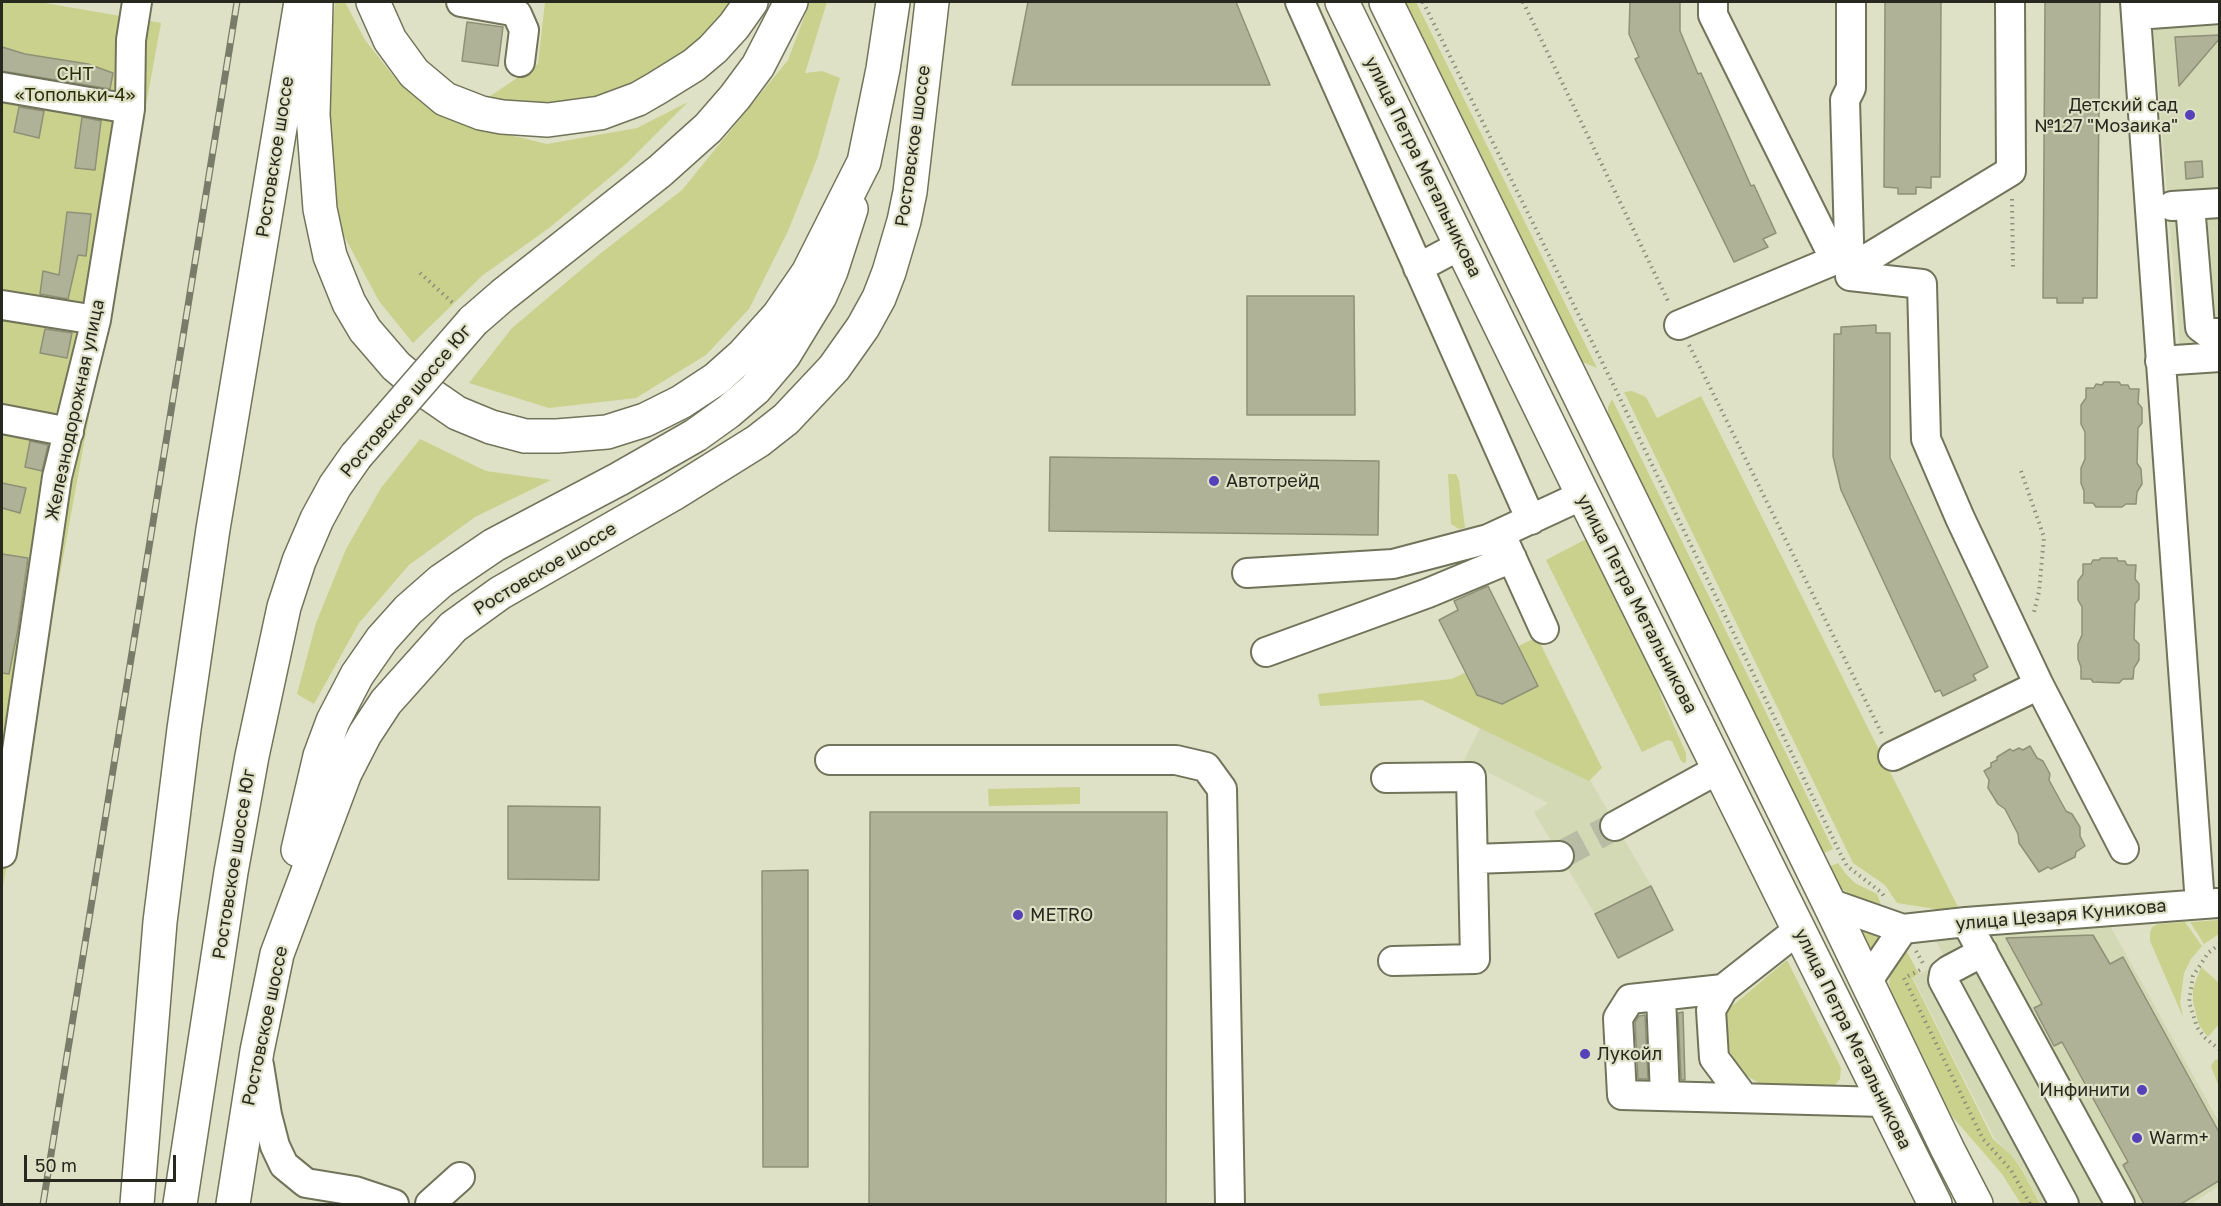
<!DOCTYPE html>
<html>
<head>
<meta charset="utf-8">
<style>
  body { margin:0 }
  #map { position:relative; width:2221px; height:1206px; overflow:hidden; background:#dee1c5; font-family:"Golos Text",sans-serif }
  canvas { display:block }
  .frame { position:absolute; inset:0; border:3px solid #27281e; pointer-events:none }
  .scale { position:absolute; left:24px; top:1155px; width:152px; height:27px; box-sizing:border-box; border:3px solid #27281e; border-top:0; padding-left:8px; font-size:18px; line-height:21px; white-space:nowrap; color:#27281e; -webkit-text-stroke:4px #dee1c5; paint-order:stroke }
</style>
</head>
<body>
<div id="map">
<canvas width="2221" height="1206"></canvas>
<div class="frame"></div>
<div class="scale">50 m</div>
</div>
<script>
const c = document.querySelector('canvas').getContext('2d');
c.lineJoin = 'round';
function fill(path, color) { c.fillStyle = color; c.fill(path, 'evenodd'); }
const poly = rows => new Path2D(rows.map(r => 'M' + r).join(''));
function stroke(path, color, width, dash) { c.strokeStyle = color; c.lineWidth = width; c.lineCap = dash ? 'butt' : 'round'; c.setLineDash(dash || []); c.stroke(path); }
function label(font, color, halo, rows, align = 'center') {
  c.font = font + ' "Golos Text",sans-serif'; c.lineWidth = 4.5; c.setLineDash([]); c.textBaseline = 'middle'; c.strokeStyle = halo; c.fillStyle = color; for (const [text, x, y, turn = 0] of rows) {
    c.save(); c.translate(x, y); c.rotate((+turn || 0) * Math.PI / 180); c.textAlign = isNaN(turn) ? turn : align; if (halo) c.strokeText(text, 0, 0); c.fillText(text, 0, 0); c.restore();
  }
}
fill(poly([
  [2219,17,2219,347,2180,349,2153,23],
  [1481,726,1590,780,1651,886,1595,914,1534,812,1548,803,1464,760],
  [2108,922,2219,1122,2219,1186,2191,1204,2040,1204,2023,1170,1994,1137,1913,978,1946,960,1936,941,2031,928]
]), '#d3d8b5');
fill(poly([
  [2,2,39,2,161,23,2,891],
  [335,2,345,2,365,40,399,83,455,122,547,144,637,128,688,102,626,164,549,228,483,275,413,343,379,301,336,221,322,147],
  [545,2,746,2,632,95,520,106,489,97,538,64],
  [810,2,827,2,805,73,822,71,840,78,817,159,788,231,749,309,706,355,636,398,549,408,469,383,512,328,601,253,682,190,788,60],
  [1404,2,1416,2,1597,368,1582,362],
  [1632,391,1646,397,1657,418,1701,396,1961,913,1897,903,1885,885,1853,863,1624,392],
  [1612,399,1833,849,1822,854,1608,415,1608,407],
  [420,439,486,471,551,480,475,517,409,565,359,623,314,704,297,694,316,623,346,549,381,488],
  [1448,474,1456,474,1459,481,1465,528,1459,529,1451,524],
  [1592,536,1646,647,1662,699,1686,753,1686,762,1683,763,1680,759,1672,741,1667,740,1642,752,1546,560],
  [1537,637,1602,768,1589,781,1422,700,1320,706,1318,694,1452,679],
  [1080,787,1080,804,989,806,988,789],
  [1838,863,1846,874,1855,883,1877,894,1883,910,1839,888,1829,867],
  [2219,920,2219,934,2204,944,2190,922],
  [2185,922,2202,946,2191,959,2184,973,2180,1002,2183,1017,2150,941,2150,933,2152,927,2158,924],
  [1857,923,1884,930,1880,945,1870,950],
  [1907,952,1919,974,1912,978,1993,1139,2010,1154,2022,1170,2040,1204,2021,1204,2002,1174,1951,1115,1892,994,1889,984,1890,975,1895,962],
  [1787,960,1841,1068,1840,1079,1835,1085,1762,1085,1741,1072,1727,1046,1725,1012],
  [2201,967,2219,983,2219,1024,2208,1037,2199,1025,2193,1002,2193,989],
  [2219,1059,2220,1059,2219,1087,2211,1066,2215,1060]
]), '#cad18c');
const building = poly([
  [1028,2,1236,2,1270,85,1012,85,1028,2],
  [1630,2,1680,2,1680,31,1698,74,1701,73,1751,186,1754,185,1776,233,1763,239,1768,247,1734,262,1635,59,1639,57,1629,34,1630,2],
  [1885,2,1941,2,1940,177,1931,177,1931,188,1916,187,1916,194,1898,194,1898,188,1884,187,1885,2],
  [2045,2,2100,2,2097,298,2083,298,2083,303,2057,303,2057,298,2043,298,2045,2],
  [467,22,503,27,498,66,462,61,467,22],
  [2220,35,2220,38,2179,86,2175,37,2220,35],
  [2,47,25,54,88,64,113,73,110,89,2,71,2,47],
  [19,107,44,111,39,138,14,132,19,107],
  [82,117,101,121,95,170,75,168,82,117],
  [2202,161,2203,177,2186,179,2185,162,2202,161],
  [67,212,91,214,86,256,78,255,68,299,40,294,43,271,59,275,67,212],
  [1247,296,1354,296,1355,415,1247,415,1247,296],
  [1876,325,1876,333,1890,333,1890,458,1988,667,1973,675,1976,680,1943,696,1940,690,1935,692,1841,490,1833,456,1834,334,1841,334,1841,327,1876,325],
  [45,329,72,333,67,358,40,353,45,329],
  [2104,382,2119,382,2121,385,2128,385,2130,389,2139,389,2138,403,2142,408,2142,423,2138,428,2137,463,2141,469,2142,484,2137,492,2136,504,2126,504,2122,507,2096,507,2093,503,2084,503,2084,491,2081,483,2081,468,2085,459,2085,432,2081,424,2081,405,2086,398,2086,388,2094,388,2096,384,2102,385,2104,382],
  [30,441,48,445,42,471,25,467,30,441],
  [1050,457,1379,461,1378,535,1049,531,1050,457],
  [2,483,26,488,20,513,2,508,2,483],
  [2,554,28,558,18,629,9,674,2,673,2,554],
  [2101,558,2117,558,2118,561,2125,561,2127,565,2136,565,2135,579,2139,584,2139,599,2135,604,2134,639,2139,644,2139,660,2134,668,2133,679,2123,679,2119,683,2093,682,2091,679,2081,679,2081,667,2078,659,2078,644,2082,635,2082,607,2078,600,2078,581,2083,574,2083,564,2091,564,2093,560,2099,560,2101,558],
  [1488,586,1538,686,1502,704,1477,695,1439,620,1458,610,1454,601,1488,586],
  [2030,746,2037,758,2043,761,2050,774,2049,780,2066,811,2072,814,2080,827,2080,836,2085,846,2076,852,2075,857,2051,869,2048,867,2039,872,2019,843,2018,834,2005,809,1998,804,1988,788,1989,780,1984,771,1991,767,1991,763,1997,760,1997,757,2010,749,2013,751,2019,748,2023,750,2030,746],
  [508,806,600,807,599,880,508,879,508,806],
  [870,812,1167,812,1166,1204,869,1204,870,812],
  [808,870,808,1167,763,1167,762,871,808,870],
  [1651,886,1673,930,1618,958,1595,914,1651,886],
  [2093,935,2110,964,2123,957,2220,1134,2220,1180,2181,1204,2144,1204,2123,1165,2128,1162,2062,1042,2054,1046,2034,1008,2042,1004,2006,938,2093,935],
  [1683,1012,1685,1080,1681,1080,1678,1013,1683,1012],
  [1645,1015,1648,1079,1638,1079,1635,1022,1639,1016,1645,1015]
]);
fill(building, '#afb297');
stroke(building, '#8e9177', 1.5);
stroke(poly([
  [1559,856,1615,826]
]), '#b9bca4', 28, [28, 14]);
const minor = poly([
  [461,2,512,11,517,14,524,30,520,62],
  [1300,2,1531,520],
  [1713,2,1713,15,1835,260],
  [1851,2,1851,88,1845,100,1850,276,1922,284,1926,439,1960,518,2039,685,2124,849],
  [2135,2,2200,904],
  [2136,15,2220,9],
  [2,87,130,109],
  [2190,205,2200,327,2208,333,2220,333],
  [2172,206,2220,203],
  [1418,268,1461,245],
  [2,305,96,320],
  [1679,325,1835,260,1868,258,2011,171,2010,2],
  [2160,361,2220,357],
  [2,419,69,432],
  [1504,541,1544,629],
  [1247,573,1393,564,1488,539,1583,495],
  [1266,652,1428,593,1512,558],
  [1893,756,2039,685],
  [830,760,1176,760,1206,767,1222,789,1230,1204],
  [1386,778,1471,777,1475,959,1393,961],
  [1615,826,1719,769],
  [2,853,57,477,96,320,130,109,131,40,137,2],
  [1473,859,1559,856],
  [1829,903,1903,929,1966,922,2217,903],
  [1966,922,2120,1204],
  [1983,952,1949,970,1944,974,1943,980,2064,1204],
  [1867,982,1903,929],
  [1723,989,1630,999,1618,1018,1622,1095,1884,1102],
  [1661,996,1665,1096],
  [259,1065,267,1115,275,1146,284,1165,306,1183,355,1191,394,1204],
  [1744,1098,1714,1058,1711,1010,1723,989,1798,930],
  [430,1204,460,1177]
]);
const major = poly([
  [1342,2,1583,495,1935,1204],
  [1386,2,1829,903,1948,1150,1976,1204],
  [473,321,503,295,660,171,708,128,735,97,758,66,791,2],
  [298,850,320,756,333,721,357,675,382,639,408,610,441,581,494,545,619,479,696,435,728,412,755,389,784,355,820,296,831,271,851,209],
  [137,1204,160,922,184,729,213,529,301,2],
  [180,1204,231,872,252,756,284,607,299,561,317,519,335,486,356,456],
  [233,1204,257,1051,277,954,345,773,365,734,386,702,453,627,500,593,673,494,758,441,786,419,834,368,863,327,879,298,889,272,904,221,910,192,932,2]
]);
const highway = poly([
  [316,2,313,115,320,209,330,256,349,303,365,330,396,366,428,393,457,413,491,427,525,436,557,436,607,432,645,420,681,402,716,379,743,355,779,315,808,273,864,162,883,69,893,2],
  [373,2,390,40,414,73,445,99,481,113,502,117,548,120,600,113,638,99,657,88,694,65,713,49,734,26,751,2]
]);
stroke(minor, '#71745a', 32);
stroke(major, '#71745a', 36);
stroke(highway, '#71745a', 36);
stroke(poly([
  [1423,2,1611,380,1841,855,1847,866,1882,893,1885,898],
  [1523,2,1669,303],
  [2012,199,2013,268],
  [420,273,455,305],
  [1689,345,1883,736],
  [2021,471,2044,537,2039,592,2033,616],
  [2220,944,2208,953,2193,976,2189,1002,2197,1027,2204,1037,2220,1050],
  [1916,951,1924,965],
  [1920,970,1904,978,1983,1139,2011,1170,2030,1204]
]), '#8d8f7b', 4, [1.5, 4.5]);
stroke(minor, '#fff', 28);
stroke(major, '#fff', 33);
stroke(highway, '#fff', 33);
const rail = poly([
  [43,1204,237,2]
]);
stroke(rail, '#7a7c6a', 7);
stroke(rail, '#dee1c5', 4.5, [14]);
const majorBridge = poly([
  [356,456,473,321]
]);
stroke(majorBridge, '#71745a', 36, []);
stroke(majorBridge, '#fff', 33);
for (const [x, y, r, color] of [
  [2190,115,6,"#5641b9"],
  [1214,481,6,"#5641b9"],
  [1018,915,6,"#5641b9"],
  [1585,1054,6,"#5641b9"],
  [2142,1090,6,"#5641b9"],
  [2137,1138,6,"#5641b9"]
]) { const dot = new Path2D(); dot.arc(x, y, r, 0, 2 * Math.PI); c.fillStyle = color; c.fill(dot); stroke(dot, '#dee1c5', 2); }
label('18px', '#2b2d06', '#dee1c5', [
  ["СНТ",75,74],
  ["«Топольки-4»",75,95]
]);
label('18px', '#27281e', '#dee1c5', [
  ["Детский сад",2178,105,"right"],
  ["№127 \"Мозаика\"",2178,126,"right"],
  ["Автотрейд",1226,481],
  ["METRO",1030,915],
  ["Лукойл",1597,1054],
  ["Инфинити",2130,1090,"right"],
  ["Warm+",2149,1138]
], 'left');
label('18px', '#27281e', '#dee1c5', [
  ["Ростовское шоссе",913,146,-82],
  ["Ростовское шоссе",275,157,-81],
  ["улица Петра Метальникова",1423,167,64],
  ["Ростовское шоссе Юг",406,401,-50],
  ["Железнодорожная улица",75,410,-78],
  ["Ростовское шоссе",545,569,-31],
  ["улица Петра Метальникова",1637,604,63],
  ["Ростовское шоссе Юг",234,864,-81],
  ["улица Цезаря Куникова",2061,915,-5],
  ["Ростовское шоссе",265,1026,-78],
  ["улица Петра Метальникова",1853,1039,64]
]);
</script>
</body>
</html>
